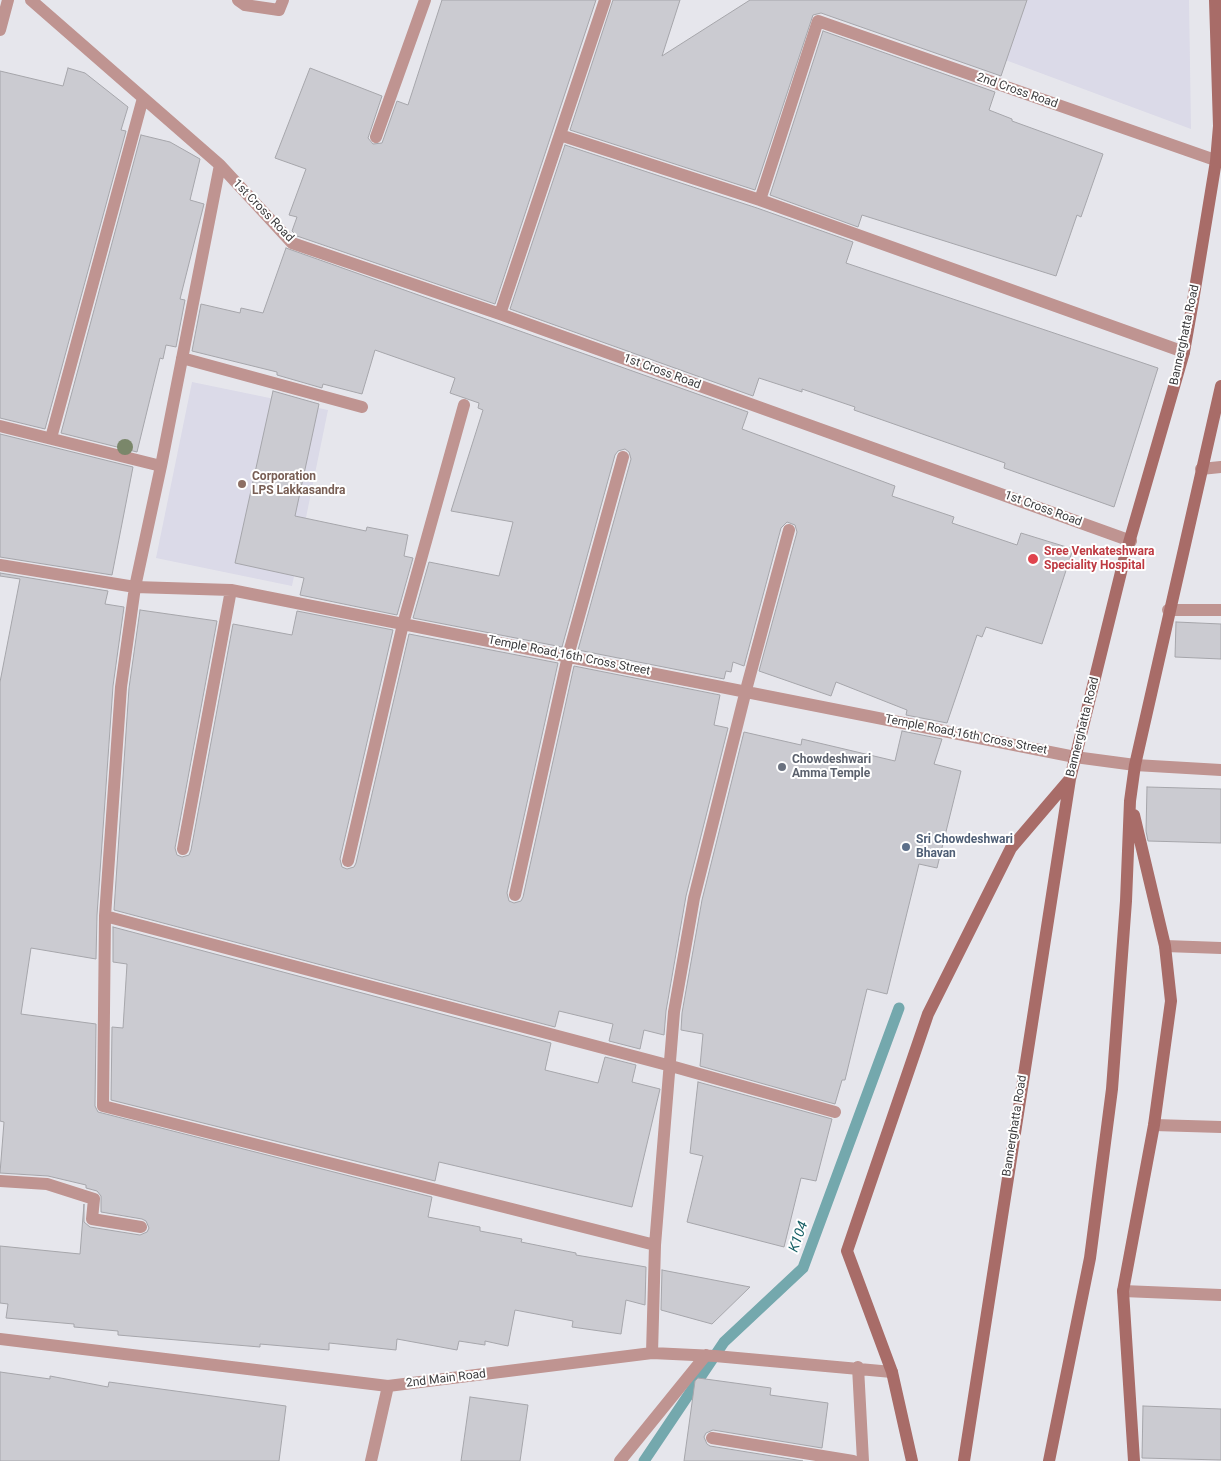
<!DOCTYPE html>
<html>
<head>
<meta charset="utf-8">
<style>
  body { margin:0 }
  canvas { display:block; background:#e6e6ec }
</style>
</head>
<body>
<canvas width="1221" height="1461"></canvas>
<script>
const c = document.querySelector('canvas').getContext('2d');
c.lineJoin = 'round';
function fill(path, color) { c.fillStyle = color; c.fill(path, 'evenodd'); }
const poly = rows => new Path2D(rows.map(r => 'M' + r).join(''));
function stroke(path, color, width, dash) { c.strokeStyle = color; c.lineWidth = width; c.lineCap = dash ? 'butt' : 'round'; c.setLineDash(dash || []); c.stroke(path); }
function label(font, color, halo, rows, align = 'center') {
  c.font = font + ' Roboto,sans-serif'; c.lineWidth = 4; c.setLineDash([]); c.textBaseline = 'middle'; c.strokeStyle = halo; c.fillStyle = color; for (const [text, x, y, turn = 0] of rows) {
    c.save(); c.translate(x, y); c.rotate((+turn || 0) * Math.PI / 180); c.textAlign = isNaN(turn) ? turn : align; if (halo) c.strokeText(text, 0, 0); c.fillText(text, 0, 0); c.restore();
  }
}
fill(poly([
  [844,0,1189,0,1191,129],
  [192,382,328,410,292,586,156,558]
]), '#dbdae8');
stroke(poly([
  [644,1461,724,1342,803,1268,899,1008]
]), '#74a8ad', 11);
const building = poly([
  [442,0,596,0,495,304,297,236,292,231,297,217,289,215,306,169,275,158,310,68,382,96,368,138,373,144,382,143,397,101,408,105,442,0],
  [613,0,680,0,662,56,750,0,1027,0,1001,76,821,13,813,15,755,190,570,130,613,0],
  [823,31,995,92,989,110,1012,119,1012,121,1103,154,1081,217,1077,215,1056,276,862,215,858,227,770,195,823,31],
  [68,68,85,73,128,107,121,130,126,131,45,429,0,418,0,71,63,86,68,68],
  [141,135,170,142,200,159,190,200,204,204,180,299,185,300,176,347,166,345,163,359,160,358,137,452,61,433,141,135],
  [565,145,757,208,853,242,846,263,1158,368,1114,507,1004,468,1005,463,854,410,855,407,802,389,802,392,759,378,753,396,510,309,565,145],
  [286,248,748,412,742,429,895,486,892,496,954,517,952,523,1017,545,1021,533,1073,549,1042,644,986,627,982,637,977,635,947,723,906,715,907,710,836,682,831,696,759,671,797,532,795,525,787,522,781,528,744,666,733,662,731,672,726,671,724,679,578,650,631,459,629,452,625,449,618,451,615,455,562,647,413,618,429,562,499,576,513,522,451,511,483,410,478,408,479,403,450,393,455,378,375,350,362,394,323,384,322,388,277,375,277,372,192,351,201,304,240,313,241,308,263,313,286,248],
  [273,391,319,404,295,516,366,531,367,527,408,535,404,556,413,558,397,615,300,595,304,578,235,563,273,391],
  [0,434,133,467,112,575,0,557,0,434],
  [0,573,108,591,105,604,124,607,113,686,97,915,96,959,31,948,21,1014,96,1024,95,1106,98,1112,432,1197,428,1217,480,1227,480,1231,522,1239,521,1242,576,1253,576,1255,646,1267,645,1305,626,1300,621,1334,572,1327,573,1321,515,1310,508,1346,485,1341,485,1345,459,1341,457,1350,397,1339,396,1350,329,1343,329,1350,260,1344,260,1347,118,1335,118,1331,74,1327,74,1324,6,1318,8,1304,0,1303,0,1246,80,1254,84,1204,84,1222,90,1227,140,1235,147,1232,149,1228,146,1221,142,1219,101,1212,101,1196,97,1191,86,1188,86,1185,48,1176,0,1173,4,1122,0,1121,0,682,20,579,0,576,0,573],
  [140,610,217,621,175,848,177,855,182,857,189,855,191,850,233,624,292,635,297,611,393,630,340,859,342,867,347,869,354,867,356,863,409,634,558,663,507,893,509,901,514,903,521,901,523,897,574,666,720,695,714,725,728,728,686,896,666,1011,664,1035,644,1030,640,1049,609,1041,613,1024,559,1011,555,1027,114,910,129,688,140,610],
  [1176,622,1221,624,1221,659,1175,657,1176,622],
  [902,731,942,739,934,764,961,771,937,868,919,864,887,994,867,989,845,1080,842,1080,835,1104,700,1066,703,1034,681,1030,682,1013,702,900,744,732,801,745,802,739,895,761,902,731],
  [1147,787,1221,789,1221,843,1148,841,1146,831,1147,787],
  [113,927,551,1043,545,1070,598,1083,605,1057,636,1065,632,1082,660,1089,632,1207,439,1162,435,1181,111,1100,112,1027,123,1028,127,964,113,962,113,927],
  [698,1082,832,1119,816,1181,801,1178,784,1247,687,1222,703,1156,690,1153,698,1082],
  [662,1270,750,1287,712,1324,661,1310,662,1270],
  [0,1372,50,1379,50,1376,108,1387,109,1382,286,1406,279,1461,0,1461,0,1372],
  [698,1378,771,1388,770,1395,828,1403,822,1448,713,1430,706,1433,704,1437,707,1444,710,1446,803,1461,684,1461,695,1381,698,1378],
  [470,1397,528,1405,520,1461,461,1461,470,1397],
  [1143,1406,1221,1409,1221,1460,1142,1458,1143,1406]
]);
fill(building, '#cbcbd1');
stroke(building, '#a6a6ab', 1);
stroke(poly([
  [238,0,245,5,279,10,283,0]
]), '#bf9491', 12);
stroke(poly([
  [0,30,8,0],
  [560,135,760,200,1184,352],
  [376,137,425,0],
  [220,165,292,243,500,314,1131,541],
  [760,200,818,21,1221,162],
  [500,314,605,0],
  [182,358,362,407],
  [0,426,161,466,220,165,31,0],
  [51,438,143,98],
  [161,466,135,587,121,687,105,916,103,1106,655,1245],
  [1201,469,1221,467],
  [0,565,135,587,231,590,1075,757,1135,765,1221,770],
  [1168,610,1221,610],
  [183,849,231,590],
  [348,861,403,624,464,405],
  [515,895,568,656,623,457],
  [105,916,671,1066,835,1112],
  [1165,946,1221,948],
  [1154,1125,1221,1127],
  [0,1181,47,1184,94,1199,92,1219,141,1227],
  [1123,1291,1221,1295],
  [0,1339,388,1386,652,1353,715,1356,892,1372],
  [652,1353,655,1245,674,1012,694,898,746,690,789,530],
  [858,1367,863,1461],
  [712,1438,853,1461],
  [371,1461,388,1386],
  [620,1461,706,1355]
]), '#bf9491', 12);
stroke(poly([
  [1134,815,1165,946,1171,1001,1154,1125,1123,1291,1134,1461],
  [912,1461,892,1372,847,1251,928,1014,1011,848,1070,779],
  [964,1461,1070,779,1124,560,1184,352,1193,301,1216,161,1219,126,1215,0],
  [1049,1461,1090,1258,1112,1089,1126,901,1130,801,1135,765,1221,386]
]), '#a86c68', 12);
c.fillStyle = '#7a876a';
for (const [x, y] of [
  [125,447]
]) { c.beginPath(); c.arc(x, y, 8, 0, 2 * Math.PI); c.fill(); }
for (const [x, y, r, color] of [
  [242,484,5,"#8d6e63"],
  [1033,559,6,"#e0444e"],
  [782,767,5,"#6b7280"],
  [906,847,5,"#5c6f8a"]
]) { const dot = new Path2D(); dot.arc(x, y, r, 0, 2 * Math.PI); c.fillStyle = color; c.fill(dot); stroke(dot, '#fff', 2); }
label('12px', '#3b3b3d', '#fff', [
  ["2nd Cross Road",1017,91,19],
  ["1st Cross Road",263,211,46],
  ["Bannerghatta Road",1185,335,-78],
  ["1st Cross Road",662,372,20],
  ["1st Cross Road",1043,509,20],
  ["Temple Road,16th Cross Street",569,656,11],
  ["Bannerghatta Road",1083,727,-76],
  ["Temple Road,16th Cross Street",966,735,11],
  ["Bannerghatta Road",1015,1126,-81],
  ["2nd Main Road",446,1379,-7]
]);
label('bold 12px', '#785e54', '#fff', [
  ["Corporation",252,477],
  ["LPS Lakkasandra",252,491]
], 'left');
label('bold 12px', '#be3a42', '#fff', [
  ["Sree Venkateshwara",1044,552],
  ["Speciality Hospital",1044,566]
], 'left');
label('bold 12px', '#5b616d', '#fff', [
  ["Chowdeshwari",792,760],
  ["Amma Temple",792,774]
], 'left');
label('bold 12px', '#4e5e75', '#fff', [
  ["Sri Chowdeshwari",916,840],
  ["Bhavan",916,854]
], 'left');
label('italic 14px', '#155e64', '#fff', [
  ["K104",799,1237,-70]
]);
</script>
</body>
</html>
